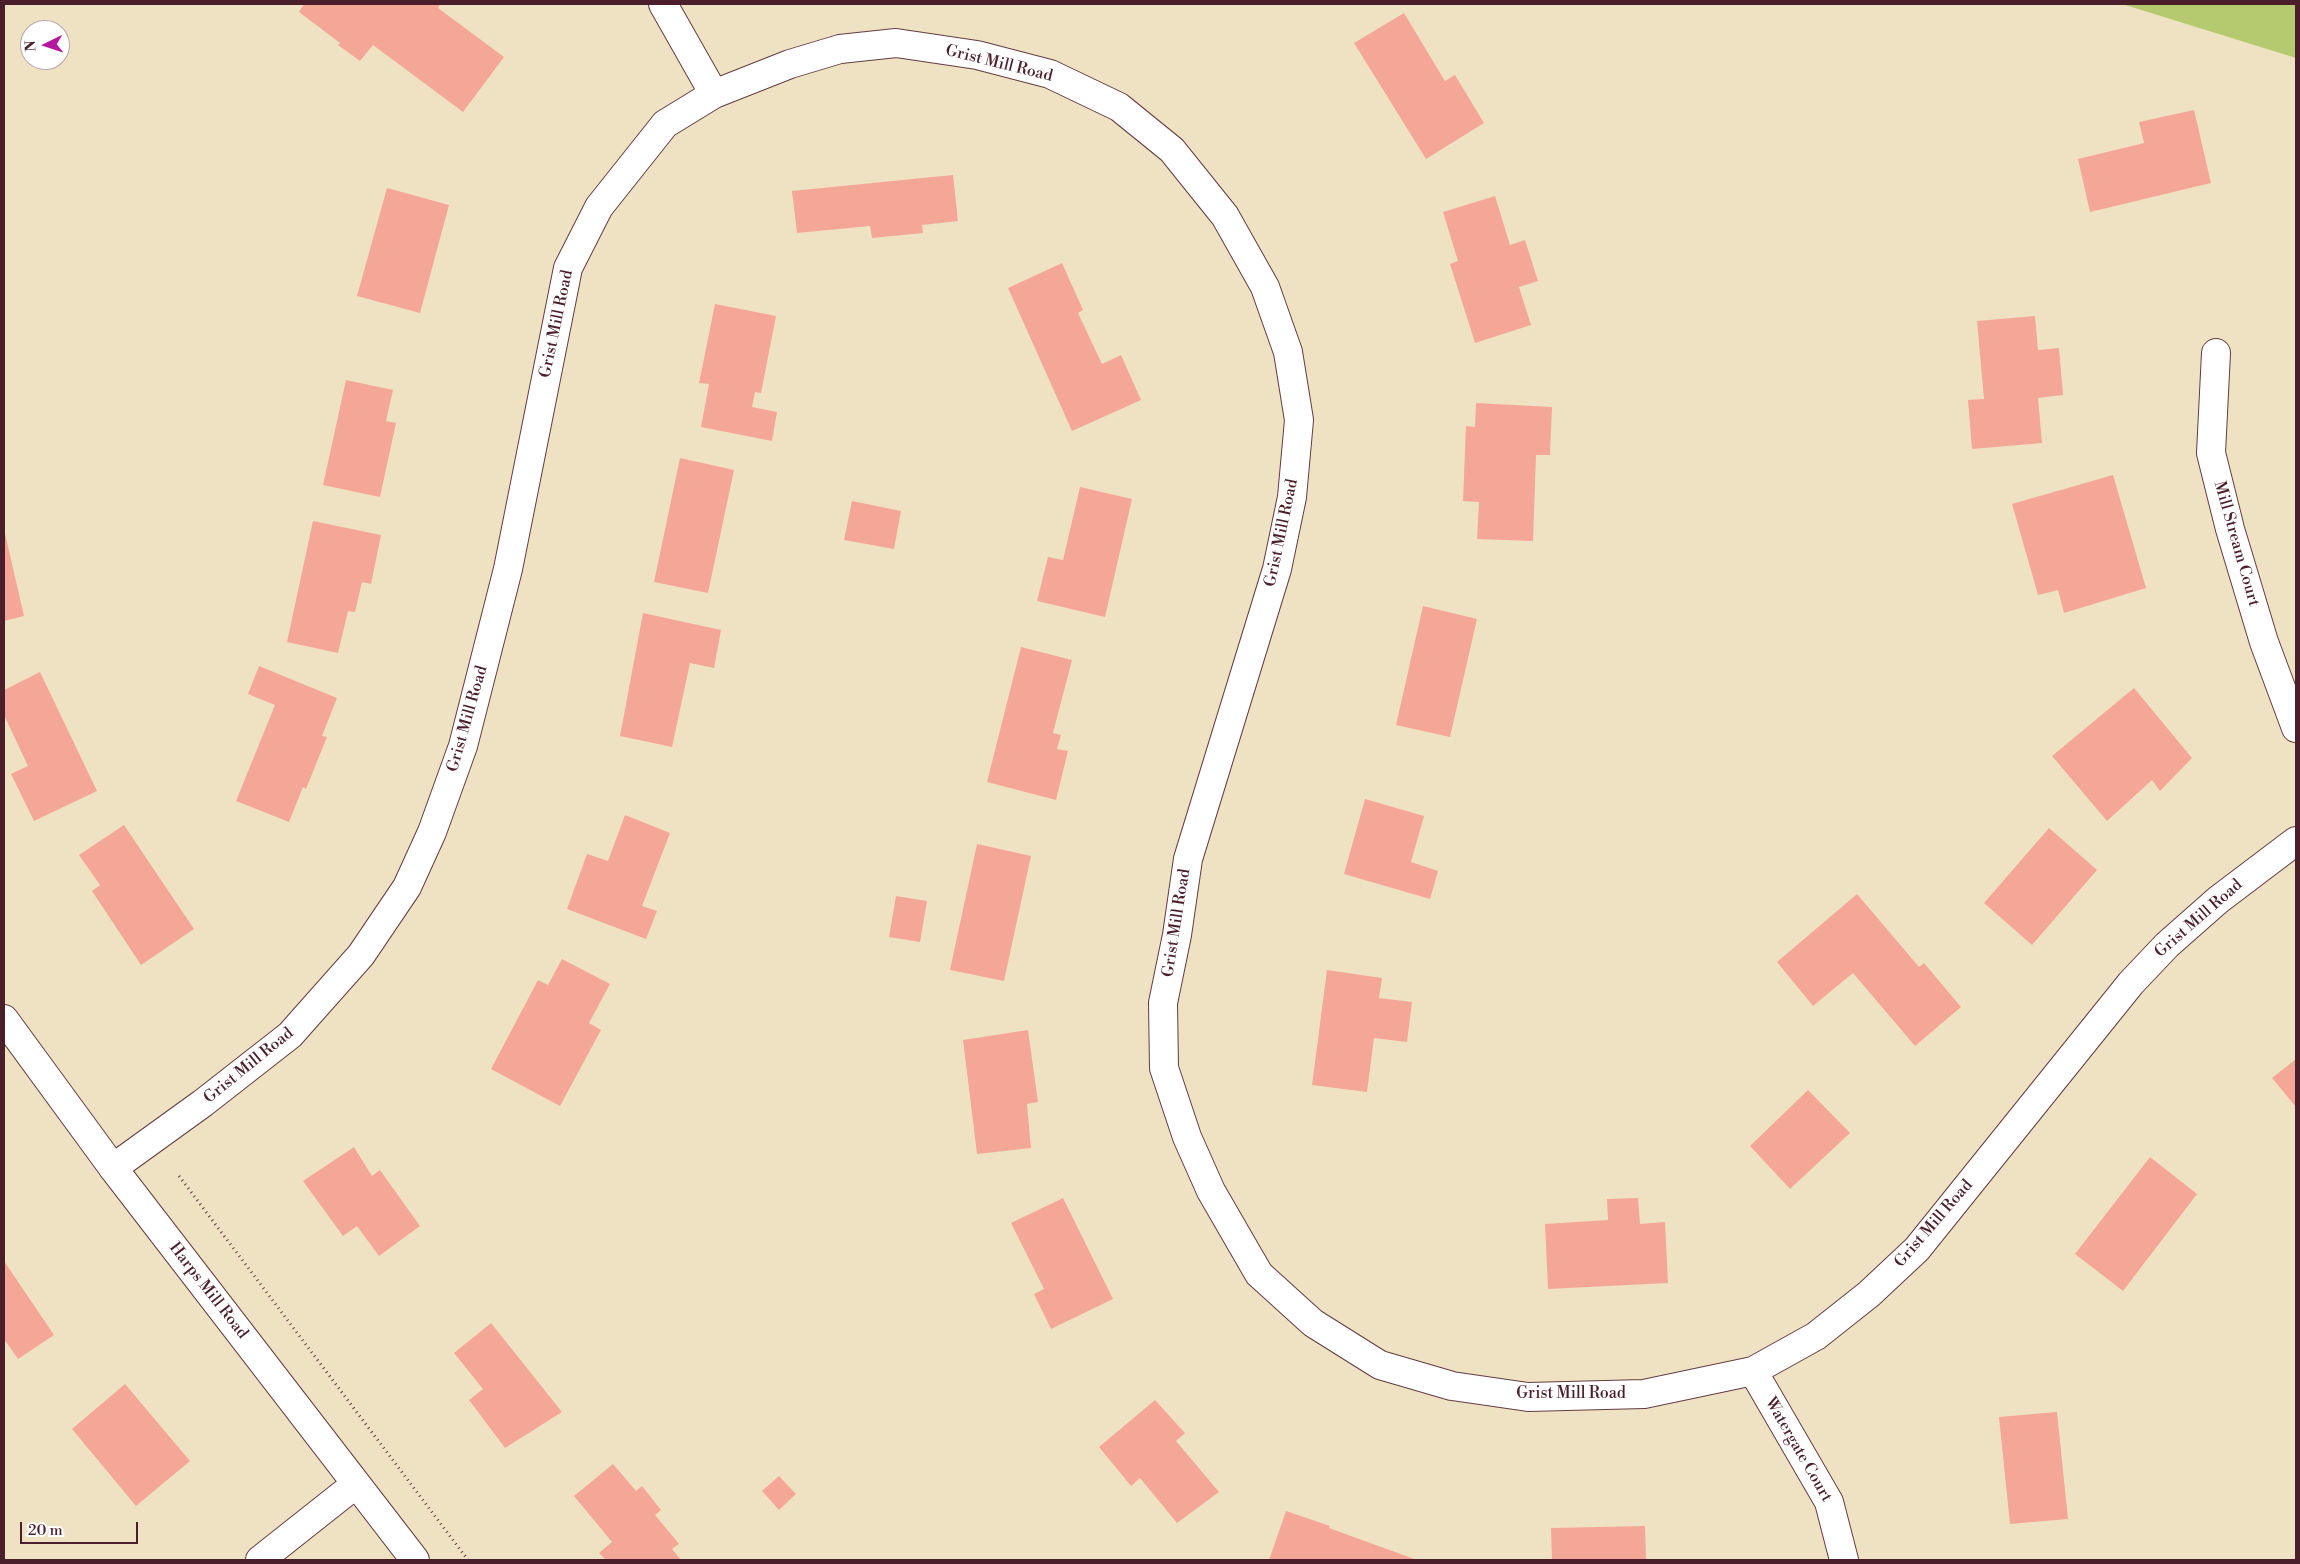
<!DOCTYPE html>
<html>
<head>
<meta charset="utf-8">
<style>
  body { margin:0 }
  #map { position:relative; width:2300px; height:1564px; overflow:hidden; background:#efe2c3; font-family:"Libre Bodoni",serif }
  canvas { display:block }
  .frame { position:absolute; inset:0; border:5px solid #4a1f2b; pointer-events:none }
  .north { position:absolute; left:20px; top:20px; width:50px; height:50px; box-sizing:border-box; background:#fff; border:1px solid #b7a5aa; border-radius:50%; rotate:266deg; font-size:14px; font-weight:700; line-height:20px; text-align:center; color:#4a1f2b }
  .north::after { content:''; display:block; margin:auto; width:18px; height:22px; background:#b5179e; clip-path:polygon(50% 0,100% 100%,50% 72%,0 100%) }
  .scale { position:absolute; left:20px; top:1522px; width:118px; height:22px; box-sizing:border-box; border:2px solid #4a1f2b; border-top:0; padding-left:6px; font-size:15px; line-height:18px; white-space:nowrap; color:#4a1f2b; -webkit-text-stroke:4px #fff; paint-order:stroke }
</style>
</head>
<body>
<div id="map">
<canvas width="2300" height="1564"></canvas>
<div class="frame"></div>
<div class="north">N</div>
<div class="scale">20 m</div>
</div>
<script>
const c = document.querySelector('canvas').getContext('2d');
c.lineJoin = 'round';
function fill(path, color) { c.fillStyle = color; c.fill(path, 'evenodd'); }
const poly = rows => new Path2D(rows.map(r => 'M' + r).join(''));
function stroke(path, color, width, dash) { c.strokeStyle = color; c.lineWidth = width; c.lineCap = dash ? 'butt' : 'round'; c.setLineDash(dash || []); c.stroke(path); }
function label(font, color, halo, rows, align = 'center') {
  c.font = font + ' "Libre Bodoni",serif'; c.lineWidth = 4; c.setLineDash([]); c.textBaseline = 'middle'; c.strokeStyle = halo; c.fillStyle = color; for (const [text, x, y, turn = 0] of rows) {
    c.save(); c.translate(x, y); c.rotate((+turn || 0) * Math.PI / 180); c.textAlign = isNaN(turn) ? turn : align; if (halo) c.strokeText(text, 0, 0); c.fillText(text, 0, 0); c.restore();
  }
}
fill(poly([
  [2122,4,2296,4,2296,58]
]), '#b5ca6e');
fill(poly([
  [304,4,440,4,438,8,504,57,463,112,373,45,360,61,338,45,340,43,299,12],
  [1404,13,1445,81,1455,75,1484,123,1426,159,1354,43],
  [2194,110,2211,183,2090,212,2078,159,2144,143,2139,122],
  [953,175,958,221,922,225,923,233,872,238,870,226,797,233,792,191],
  [387,188,449,205,420,313,357,296],
  [1495,196,1510,245,1525,240,1538,281,1519,287,1531,325,1475,343,1450,264,1458,261,1443,212],
  [1062,263,1083,310,1078,313,1102,364,1121,355,1141,400,1072,431,1008,288],
  [715,304,776,316,761,393,755,392,752,407,777,412,772,441,701,427,709,384,699,383],
  [2035,316,2038,350,2059,348,2063,395,2038,398,2042,443,1972,449,1968,400,1984,399,1977,321],
  [346,380,393,390,386,421,396,423,380,497,323,485],
  [1476,403,1552,407,1550,455,1536,455,1533,541,1477,539,1479,502,1463,501,1466,426,1475,427],
  [680,458,734,470,708,593,654,582],
  [2113,475,2146,588,2064,613,2058,590,2038,595,2012,504],
  [1080,487,1132,499,1105,617,1037,601,1048,557,1063,560],
  [852,501,901,511,894,549,844,540],
  [313,521,381,535,371,584,362,582,355,612,348,611,338,653,287,642],
  [4,529,24,616,4,621],
  [1423,606,1477,619,1450,737,1396,725],
  [643,613,721,630,714,668,690,663,672,747,620,736],
  [1021,647,1072,660,1053,733,1061,735,1057,749,1068,751,1056,800,987,782],
  [259,666,337,698,322,736,327,737,306,789,303,787,289,822,236,801,275,705,248,694],
  [40,672,97,791,34,821,11,774,28,766,4,715,4,690],
  [2134,688,2192,758,2160,791,2152,780,2107,821,2052,756],
  [1365,799,1424,816,1411,862,1438,871,1430,899,1344,874],
  [625,815,670,833,642,906,657,911,646,939,567,909,587,854,608,861],
  [124,825,194,929,141,965,92,891,100,885,79,855],
  [2049,828,2097,870,2032,945,1984,903],
  [977,844,1031,856,1004,981,950,970],
  [1857,894,1919,967,1924,963,1961,1007,1915,1046,1853,973,1813,1006,1777,962],
  [896,896,927,901,920,942,889,937],
  [562,959,610,984,589,1023,601,1030,560,1106,491,1069,538,980,548,985],
  [1327,970,1382,978,1379,998,1412,1002,1407,1042,1374,1038,1367,1092,1312,1085],
  [1028,1030,1038,1102,1027,1104,1031,1148,977,1154,963,1040],
  [2296,1059,2296,1107,2272,1078],
  [1808,1090,1850,1133,1790,1189,1750,1146],
  [354,1147,372,1176,380,1170,420,1226,379,1256,357,1226,343,1236,303,1181],
  [2150,1157,2197,1194,2123,1291,2075,1254],
  [1063,1198,1113,1299,1051,1329,1034,1294,1044,1289,1011,1223],
  [1638,1198,1640,1224,1665,1222,1668,1283,1548,1289,1545,1224,1608,1220,1607,1199],
  [4,1261,54,1335,18,1359,4,1339],
  [491,1323,562,1412,505,1448,469,1400,483,1389,454,1353],
  [125,1384,190,1461,136,1506,72,1429],
  [1155,1400,1185,1433,1176,1441,1219,1492,1177,1523,1140,1478,1131,1486,1099,1447],
  [2057,1412,2068,1519,2010,1524,1999,1417],
  [613,1464,636,1491,642,1486,661,1510,655,1515,679,1544,672,1549,681,1560,606,1560,599,1553,612,1542,574,1496],
  [779,1476,796,1494,779,1510,762,1491],
  [1286,1511,1330,1526,1329,1528,1417,1560,1269,1560],
  [1645,1526,1646,1560,1552,1560,1551,1528]
]), '#f5a797');
const minor = poly([
  [663,4,714,94],
  [2216,353,2211,453,2230,529,2264,642,2296,728],
  [113,1168,203,1103,290,1035,361,955,407,887,432,832,463,746,508,569,568,268,599,207,665,124,714,94,790,64,840,49,896,43,977,55,1050,74,1119,107,1172,150,1225,216,1265,287,1288,352,1299,420,1292,497,1277,569,1188,859,1177,935,1163,1003,1164,1068,1187,1137,1211,1191,1259,1274,1313,1323,1380,1365,1452,1386,1528,1397,1644,1394,1753,1371,1816,1336,1869,1294,1917,1249,2131,983,2167,945,2218,900,2296,841],
  [1753,1371,1829,1502,1844,1560],
  [260,1560,356,1484]
]);
const tertiary = poly([
  [4,1019,113,1168,415,1560]
]);
stroke(minor, '#633c42', 30);
stroke(tertiary, '#633c42', 30);
stroke(poly([
  [179,1176,468,1560]
]), '#633c42', 3, [1, 4]);
stroke(minor, '#fff', 28);
stroke(tertiary, '#fff', 28);
label('16px', '#4a1f2b', '#fff', [
  ["Grist Mill Road",999,64,14],
  ["Grist Mill Road",557,324,-78],
  ["Grist Mill Road",1282,533,-78],
  ["Mill Stream Court",2236,544,74],
  ["Grist Mill Road",468,719,-74],
  ["Grist Mill Road",2199,919,-41],
  ["Grist Mill Road",1177,923,-81],
  ["Grist Mill Road",249,1066,-39],
  ["Grist Mill Road",1934,1224,-49],
  ["Harps Mill Road",208,1291,52],
  ["Grist Mill Road",1571,1394],
  ["Watergate Court",1798,1450,60]
]);
</script>
</body>
</html>
